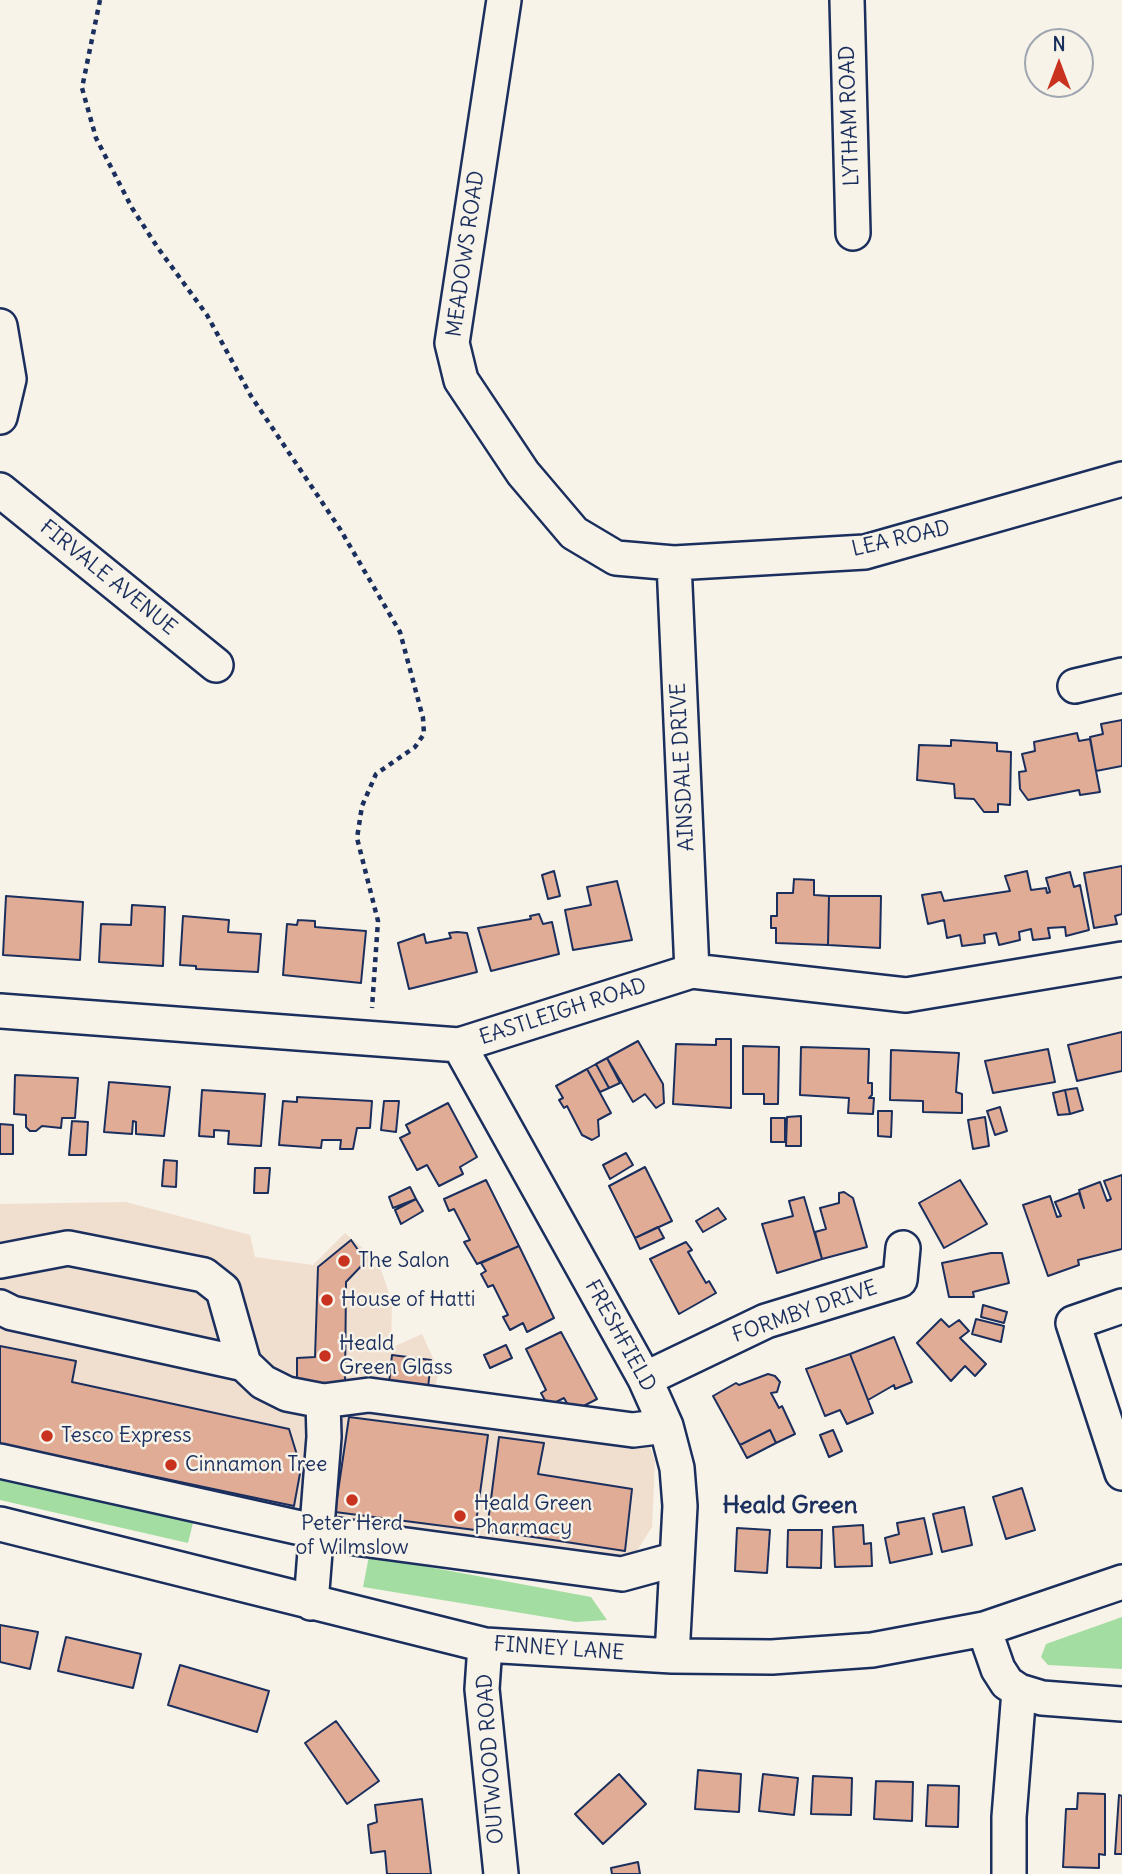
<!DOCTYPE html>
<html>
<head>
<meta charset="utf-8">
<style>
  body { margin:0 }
  #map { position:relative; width:1122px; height:1874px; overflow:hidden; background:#f7f3e8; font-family:Delius,sans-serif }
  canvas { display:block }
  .north { position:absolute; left:1024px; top:28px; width:70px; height:70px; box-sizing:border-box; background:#f7f3e8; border:2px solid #9fa5b1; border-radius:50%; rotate:0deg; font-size:19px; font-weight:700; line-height:28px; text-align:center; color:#1b2f5e }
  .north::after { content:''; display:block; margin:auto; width:24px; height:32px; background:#c8321e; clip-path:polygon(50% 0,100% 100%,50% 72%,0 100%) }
</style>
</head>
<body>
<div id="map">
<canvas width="1122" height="1874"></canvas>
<div class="north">N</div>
</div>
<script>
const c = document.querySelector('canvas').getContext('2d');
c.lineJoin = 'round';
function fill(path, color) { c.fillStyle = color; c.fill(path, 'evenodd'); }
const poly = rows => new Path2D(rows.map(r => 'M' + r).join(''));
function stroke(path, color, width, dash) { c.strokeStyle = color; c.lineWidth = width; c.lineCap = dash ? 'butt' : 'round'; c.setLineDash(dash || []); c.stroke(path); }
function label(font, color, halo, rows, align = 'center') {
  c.font = font + ' Delius,sans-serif'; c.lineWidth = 5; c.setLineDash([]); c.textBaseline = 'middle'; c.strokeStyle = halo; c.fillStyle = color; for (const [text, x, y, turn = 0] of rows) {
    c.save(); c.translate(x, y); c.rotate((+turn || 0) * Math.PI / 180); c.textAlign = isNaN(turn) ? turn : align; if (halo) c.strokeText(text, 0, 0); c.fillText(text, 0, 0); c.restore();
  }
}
fill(poly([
  [126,1202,250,1235,255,1257,313,1265,345,1233,378,1261,392,1302,391,1348,422,1334,439,1371,433,1395,614,1420,636,1411,655,1460,652,1527,622,1574,0,1468,0,1204]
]), '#f0decf');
fill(poly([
  [0,1473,195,1515,188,1543,0,1500],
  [369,1556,591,1597,607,1620,576,1622,363,1587],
  [1122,1617,1122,1669,1048,1665,1041,1657,1046,1644]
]), '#a4dda2');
const building = poly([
  [1122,720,1122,766,1096,771,1090,737,1103,734,1101,724,1122,720],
  [1077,733,1079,741,1090,739,1100,792,1080,795,1079,790,1028,800,1020,789,1019,772,1026,771,1022,754,1035,751,1034,742,1077,733],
  [951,740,997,743,997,751,1011,752,1010,805,998,804,998,812,984,812,974,799,955,798,954,784,917,780,919,745,951,746,951,740],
  [1122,866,1122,914,1115,916,1117,924,1094,928,1084,873,1122,866],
  [554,871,560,896,548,899,542,875,554,871],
  [1027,871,1031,890,1046,888,1047,893,1050,892,1046,878,1070,872,1074,887,1080,885,1089,930,1066,936,1065,927,1048,928,1050,938,1033,940,1031,929,1019,932,1020,940,999,945,996,933,984,935,985,943,962,946,960,935,947,938,944,920,928,924,922,895,941,892,944,901,1010,891,1005,876,1027,871],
  [794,879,814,880,814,895,829,896,828,945,776,943,776,928,771,928,771,916,777,916,777,893,793,893,794,879],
  [617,881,632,940,573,950,565,910,591,905,587,887,617,881],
  [6,896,83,902,80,960,3,955,6,896],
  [829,896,881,896,880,948,828,945,829,896],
  [132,905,165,907,163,966,99,962,101,924,131,925,132,905],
  [539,914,543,924,552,922,559,954,491,971,478,928,531,919,530,916,539,914],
  [183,916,229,920,228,932,261,934,258,972,196,969,196,966,180,965,183,916],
  [298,920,315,921,315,927,366,931,361,983,283,975,287,924,297,925,298,920],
  [457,932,467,933,477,972,409,989,398,943,424,934,426,943,451,938,449,933,457,932],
  [1122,1032,1122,1071,1077,1081,1068,1045,1122,1032],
  [716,1039,731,1039,731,1108,673,1104,676,1044,716,1045,716,1039],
  [638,1041,663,1084,664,1103,656,1108,645,1094,633,1102,607,1058,638,1041],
  [743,1046,779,1047,778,1104,764,1104,764,1094,743,1094,743,1046],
  [801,1047,869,1049,868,1083,872,1083,872,1095,869,1098,874,1098,873,1114,848,1113,849,1098,800,1095,801,1047],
  [1048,1049,1055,1082,993,1093,985,1061,1048,1049],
  [891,1050,959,1053,956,1092,962,1094,962,1113,923,1112,923,1101,890,1100,891,1050],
  [607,1058,620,1083,609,1088,596,1064,607,1058],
  [596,1064,609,1088,600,1092,587,1069,596,1064],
  [587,1069,611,1113,598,1120,599,1136,592,1140,582,1135,567,1106,564,1108,559,1100,563,1098,556,1086,587,1069],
  [15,1075,78,1078,75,1118,62,1118,61,1128,42,1126,36,1131,30,1131,26,1127,26,1115,14,1114,15,1075],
  [109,1082,170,1087,164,1136,136,1134,136,1122,133,1121,132,1134,104,1132,109,1082],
  [1077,1088,1083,1110,1070,1114,1065,1090,1077,1088],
  [202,1090,265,1094,261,1146,228,1144,229,1131,214,1130,214,1137,199,1136,202,1090],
  [1065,1090,1070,1114,1058,1115,1053,1093,1065,1090],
  [297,1097,372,1101,370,1128,357,1128,353,1149,340,1149,341,1140,322,1140,321,1148,279,1145,283,1101,297,1102,297,1097],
  [384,1101,399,1101,396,1132,381,1130,384,1101],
  [448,1103,477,1157,460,1167,463,1174,439,1186,427,1165,417,1170,400,1138,410,1133,406,1125,448,1103],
  [1000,1107,1007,1131,995,1135,987,1111,1000,1107],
  [878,1111,892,1111,891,1137,878,1136,878,1111],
  [801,1116,801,1146,786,1146,787,1117,801,1116],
  [985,1117,989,1146,973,1149,968,1120,985,1117],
  [771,1118,785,1118,785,1142,771,1142,771,1118],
  [72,1121,88,1122,86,1155,69,1155,72,1121],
  [0,1124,13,1125,13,1154,0,1154,0,1124],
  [626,1153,633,1165,610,1179,603,1165,626,1153],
  [164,1160,177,1161,176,1187,162,1186,164,1160],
  [645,1167,672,1221,635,1238,609,1186,645,1167],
  [255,1168,270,1168,268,1193,254,1193,255,1168],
  [1122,1175,1122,1249,1078,1260,1079,1265,1048,1276,1023,1205,1050,1196,1057,1217,1061,1216,1055,1202,1079,1193,1084,1208,1079,1190,1100,1182,1107,1201,1111,1199,1104,1181,1122,1175],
  [486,1180,519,1246,477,1264,464,1242,470,1240,454,1209,449,1211,444,1199,486,1180],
  [960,1180,987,1224,944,1248,919,1203,960,1180],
  [410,1187,416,1199,393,1208,389,1197,410,1187],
  [844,1192,853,1198,867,1247,822,1259,815,1232,826,1229,820,1208,839,1203,839,1193,844,1192],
  [804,1197,822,1259,777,1273,762,1224,793,1216,789,1201,804,1197],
  [416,1199,423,1211,401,1224,395,1210,416,1199],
  [718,1208,726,1219,703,1232,696,1221,718,1208],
  [658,1227,664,1238,640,1249,635,1238,658,1227],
  [351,1240,366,1261,346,1282,345,1388,297,1385,297,1358,315,1357,318,1267,351,1240],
  [686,1242,692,1250,688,1252,706,1283,709,1281,716,1293,679,1314,650,1259,686,1242],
  [519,1246,554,1318,527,1332,523,1323,510,1330,503,1317,508,1315,493,1285,488,1287,481,1274,486,1271,481,1263,519,1246],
  [991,1253,1002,1253,1009,1283,973,1292,974,1297,949,1297,942,1263,991,1253],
  [983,1305,1007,1312,1004,1323,981,1317,983,1305],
  [941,1319,949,1327,959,1320,969,1331,960,1338,986,1364,975,1376,965,1366,951,1381,917,1343,941,1319],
  [976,1319,1004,1326,1001,1342,972,1334,976,1319],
  [561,1332,597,1399,572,1412,564,1398,548,1406,541,1393,546,1390,526,1349,561,1332],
  [894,1337,912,1382,895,1389,894,1385,868,1400,850,1354,894,1337],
  [506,1345,512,1358,490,1368,484,1355,506,1345],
  [0,1346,76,1361,72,1382,289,1429,301,1468,294,1506,0,1444,0,1346],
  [850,1354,873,1413,847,1424,840,1410,825,1416,806,1369,850,1354],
  [392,1355,431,1360,428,1388,389,1383,392,1355],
  [768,1374,775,1376,780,1382,777,1392,771,1393,779,1408,782,1406,795,1434,776,1443,770,1430,740,1445,713,1396,736,1383,739,1385,768,1374],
  [349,1417,488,1435,475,1530,335,1512,349,1417],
  [770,1430,776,1443,747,1458,740,1445,770,1430],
  [833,1430,842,1451,829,1457,820,1435,833,1430],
  [499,1437,544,1443,538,1474,632,1489,625,1551,487,1530,499,1437],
  [1022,1488,1035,1530,1006,1539,993,1497,1022,1488],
  [964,1507,972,1545,942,1552,933,1514,964,1507],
  [924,1518,932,1554,890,1563,885,1538,899,1534,897,1523,924,1518],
  [863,1525,864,1544,871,1543,872,1566,835,1567,833,1527,863,1525],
  [737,1528,770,1530,767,1573,735,1571,737,1528],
  [788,1530,822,1530,821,1568,787,1567,788,1530],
  [0,1625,38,1632,30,1669,0,1662,0,1625],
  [66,1637,141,1654,133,1688,58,1671,66,1637],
  [180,1665,269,1691,257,1732,168,1705,180,1665],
  [336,1721,379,1781,347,1804,305,1743,336,1721],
  [698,1770,741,1774,739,1812,695,1809,698,1770],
  [619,1774,646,1804,603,1844,575,1814,619,1774],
  [763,1774,798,1778,794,1815,759,1811,763,1774],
  [813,1776,852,1778,851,1815,811,1814,813,1776],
  [876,1781,913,1782,912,1821,874,1819,876,1781],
  [928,1785,959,1786,958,1827,926,1826,928,1785],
  [1078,1793,1105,1794,1105,1855,1099,1854,1099,1868,1063,1867,1066,1809,1077,1809,1078,1793],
  [1119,1795,1122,1796,1122,1854,1115,1854,1119,1795],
  [422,1799,431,1874,387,1874,385,1851,371,1853,368,1825,377,1822,375,1805,422,1799],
  [638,1862,640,1874,612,1874,611,1868,638,1862]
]);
fill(building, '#e1ac96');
stroke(building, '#1b2f5e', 2);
const minor = poly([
  [504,0,452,343,461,380,523,473,574,533,616,558,674,563,865,552,1122,479],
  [847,0,853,233],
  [0,326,9,379,0,417],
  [0,490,216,665],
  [674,563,692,971],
  [1075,686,1122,675],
  [0,1011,459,1045,692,971,906,995,1122,959],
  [459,1045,645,1379,666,1426,677,1468,680,1506,672,1656],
  [0,1261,68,1248,204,1275,223,1290,244,1364,263,1382,287,1394,323,1401,369,1395,633,1430,666,1426],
  [1122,1306,1073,1323,1122,1473],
  [0,1307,12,1313,244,1364],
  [645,1379,766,1321,900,1280,903,1248],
  [0,1461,314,1531,362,1539,622,1574,677,1559],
  [0,1524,485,1645,672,1656,772,1657,872,1650,984,1629,1122,1582],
  [311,1603,324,1437,323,1401],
  [984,1629,998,1669,1007,1683,1019,1691,1042,1698,1122,1704],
  [485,1645,482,1689,501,1874],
  [1009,1874,1009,1817,1019,1691]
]);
stroke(minor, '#1b2f5e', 38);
stroke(poly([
  [100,0,82,88,96,138,132,208,158,248,207,315,251,396,340,529,400,632,423,718,424,734,415,747,376,774,362,806,357,838,378,921,372,1008]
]), '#1b2f5e', 4.5, [5, 5]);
stroke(minor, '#f7f3e8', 33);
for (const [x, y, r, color] of [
  [344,1261,7,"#c8321e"],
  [327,1300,7,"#c8321e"],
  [325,1356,7,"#c8321e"],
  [47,1436,7,"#c8321e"],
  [171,1465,7,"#c8321e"],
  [352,1500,7,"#c8321e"],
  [460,1516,7,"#c8321e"]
]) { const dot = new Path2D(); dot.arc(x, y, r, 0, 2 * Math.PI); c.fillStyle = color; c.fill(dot); stroke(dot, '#f7f3e8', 2.5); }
label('21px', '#1b2f5e', '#f7f3e8', [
  ["LYTHAM ROAD",850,116,-92],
  ["MEADOWS ROAD",466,254,-82],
  ["LEA ROAD",901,539,-13],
  ["FIRVALE AVENUE",108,578,39],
  ["AINSDALE DRIVE",683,767,-93],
  ["EASTLEIGH ROAD",563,1012,-18],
  ["FORMBY DRIVE",805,1312,-19],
  ["FRESHFIELD",620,1336,61],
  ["FINNEY LANE",559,1649,4],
  ["OUTWOOD ROAD",491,1759,-94]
]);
label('21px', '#1b2f5e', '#f7f3e8', [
  ["The Salon",358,1261],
  ["House of Hatti",341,1300],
  ["Heald",339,1344],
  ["Green Glass",339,1368],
  ["Tesco Express",61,1436],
  ["Cinnamon Tree",185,1465],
  ["Heald Green",474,1504],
  ["Pharmacy",474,1528],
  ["Peter Herd",352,1524,"center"],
  ["of Wilmslow",352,1548,"center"]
], 'left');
label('bold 24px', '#1b2f5e', '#f7f3e8', [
  ["Heald Green",790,1506]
]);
</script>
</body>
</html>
